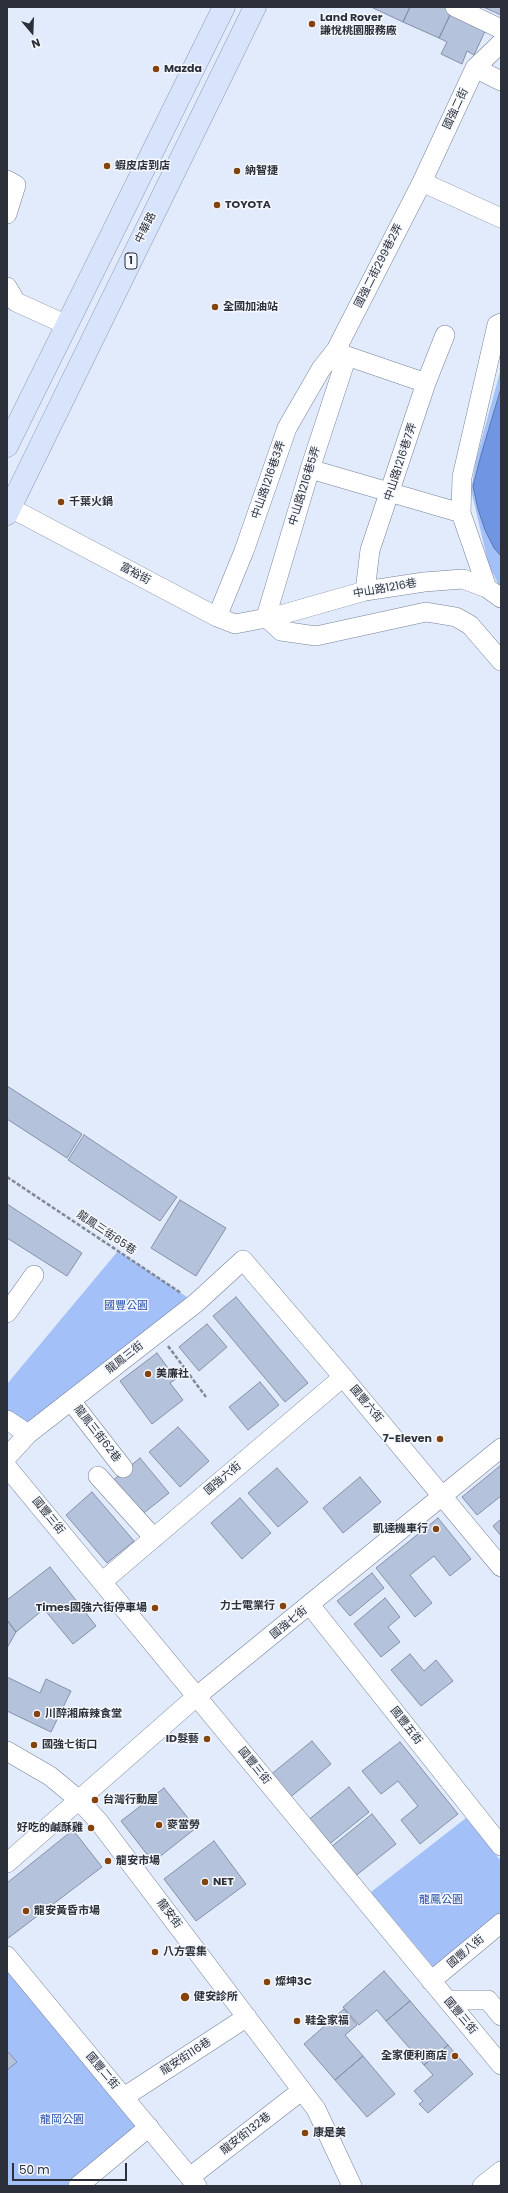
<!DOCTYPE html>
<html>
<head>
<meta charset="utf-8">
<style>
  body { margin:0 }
  #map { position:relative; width:508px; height:2193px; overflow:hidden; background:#e2ebfb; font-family:Poppins,sans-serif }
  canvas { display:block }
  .frame { position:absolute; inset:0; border:8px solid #2b303a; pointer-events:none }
  .north { position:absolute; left:12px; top:12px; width:40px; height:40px; -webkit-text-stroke:3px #f5f8fd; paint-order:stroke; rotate:161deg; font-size:11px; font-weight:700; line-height:16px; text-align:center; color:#2b303a }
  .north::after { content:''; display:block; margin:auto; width:14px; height:18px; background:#2b303a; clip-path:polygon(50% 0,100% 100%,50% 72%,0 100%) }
  .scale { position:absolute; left:12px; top:2163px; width:115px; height:18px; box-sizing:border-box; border:2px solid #2b303a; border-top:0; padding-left:5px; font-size:12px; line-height:14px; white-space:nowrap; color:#2b303a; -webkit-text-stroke:3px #f5f8fd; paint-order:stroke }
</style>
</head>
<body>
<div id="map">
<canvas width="508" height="2193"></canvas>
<div class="frame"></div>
<div class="north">N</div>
<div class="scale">50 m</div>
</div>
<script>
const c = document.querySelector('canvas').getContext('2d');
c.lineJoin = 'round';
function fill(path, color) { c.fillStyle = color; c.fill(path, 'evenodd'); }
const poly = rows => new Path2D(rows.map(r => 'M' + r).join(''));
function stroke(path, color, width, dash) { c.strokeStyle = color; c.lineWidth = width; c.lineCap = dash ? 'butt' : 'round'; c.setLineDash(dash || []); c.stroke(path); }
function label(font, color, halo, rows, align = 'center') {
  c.font = font + ' Poppins,"Noto Sans TC",sans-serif'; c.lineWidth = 3; c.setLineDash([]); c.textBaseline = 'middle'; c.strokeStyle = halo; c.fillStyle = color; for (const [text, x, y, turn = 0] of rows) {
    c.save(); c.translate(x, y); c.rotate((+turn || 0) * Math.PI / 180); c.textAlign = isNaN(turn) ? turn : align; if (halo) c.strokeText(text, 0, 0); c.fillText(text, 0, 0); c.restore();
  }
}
fill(poly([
  [501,332,501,589,489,566,471,490,476,460,500,372],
  [118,1251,196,1303,28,1434,7,1420,7,1384],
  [466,1818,501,1861,501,1915,435,1969,371,1892],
  [7,1969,140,2128,68,2186,7,2186]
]), '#a4c0f9');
const water = poly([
  [501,388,501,556,494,548,485,530,478,509,473,486,481,455,501,388]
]);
fill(water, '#7095e2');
stroke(water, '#5b77b0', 1);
const building = poly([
  [371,7,410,7,403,22,371,7],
  [410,7,443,7,452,11,439,38,403,22,410,7],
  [483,7,501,7,501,15,483,7],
  [452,11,487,27,474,55,467,51,462,64,441,54,447,42,439,38,452,11],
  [7,1086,82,1134,67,1158,7,1119,7,1086],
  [84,1135,177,1197,160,1221,68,1160,84,1135],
  [180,1200,226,1228,196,1276,151,1248,180,1200],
  [7,1204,82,1253,67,1276,7,1238,7,1204],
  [236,1297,308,1383,285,1402,213,1316,236,1297],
  [207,1324,227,1347,199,1371,179,1347,207,1324],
  [157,1353,176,1379,170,1383,183,1400,152,1424,120,1381,157,1353],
  [260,1382,279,1405,248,1430,229,1407,260,1382],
  [178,1427,209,1461,180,1487,149,1452,178,1427],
  [140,1458,169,1493,140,1516,111,1482,140,1458],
  [501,1465,501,1496,477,1515,462,1497,501,1465],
  [277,1468,308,1502,278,1527,248,1493,277,1468],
  [360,1477,381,1502,343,1533,323,1508,360,1477],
  [92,1492,134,1541,107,1563,66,1515,92,1492],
  [240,1498,271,1533,242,1559,211,1523,240,1498],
  [438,1518,471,1559,450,1576,434,1556,410,1575,432,1603,415,1617,376,1568,438,1518],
  [501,1519,501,1536,493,1526,501,1519],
  [50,1567,96,1626,73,1644,44,1609,16,1632,7,1620,7,1600,50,1567],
  [372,1573,384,1588,350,1616,337,1601,372,1573],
  [385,1598,400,1617,388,1627,400,1642,381,1657,354,1624,385,1598],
  [7,1620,16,1632,7,1648,7,1620],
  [410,1654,424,1671,436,1660,453,1681,421,1706,391,1670,410,1654],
  [7,1677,40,1693,46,1679,71,1691,51,1732,7,1711,7,1677],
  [312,1741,331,1764,288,1799,269,1776,312,1741],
  [400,1742,458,1814,420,1844,401,1820,418,1806,398,1781,381,1794,362,1771,400,1742],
  [349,1787,369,1812,327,1846,307,1821,349,1787],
  [164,1788,196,1828,153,1862,121,1821,164,1788],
  [372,1814,396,1844,354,1877,331,1847,372,1814],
  [73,1830,102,1867,7,1939,7,1883,73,1830],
  [214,1841,246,1884,196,1921,164,1879,214,1841],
  [384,1971,410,2001,386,2021,377,2010,359,2025,343,2007,384,1971],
  [410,2001,448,2045,424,2065,386,2021,410,2001],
  [344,2009,357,2025,345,2035,363,2056,335,2080,304,2044,344,2009],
  [448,2045,473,2074,428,2113,419,2104,423,2101,414,2091,433,2075,424,2065,448,2045],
  [7,2051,17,2062,7,2070,7,2051],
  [363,2056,395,2094,367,2117,335,2080,363,2056]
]);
fill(building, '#b4c2db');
stroke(building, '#8490a9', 1);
const minor = poly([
  [455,7,501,29],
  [475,68,501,81],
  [7,180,16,185,7,214],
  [422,182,501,218],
  [7,287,16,302,67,325],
  [336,350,347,356,426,383],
  [310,469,461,513],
  [7,506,217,617,235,624,277,616,365,591,424,582,463,579,487,588,501,598],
  [487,588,461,513,462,477,497,325,501,323],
  [365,591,370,550,426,383,445,335],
  [217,617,244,551,287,428,321,369,336,350,422,182,475,68,501,43],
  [266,617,310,469,347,356],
  [266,617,281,631,316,636,426,612,456,617,470,625,501,661],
  [7,1313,34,1275],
  [71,1401,123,1468],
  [7,1420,28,1434],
  [7,1457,28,1434,196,1303,243,1260,343,1377,501,1567],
  [7,1467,501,2065],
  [98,1476,154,1538],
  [102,1582,343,1377],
  [310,1605,501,1846],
  [7,1751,50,1776,79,1800,99,1822,316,2109,352,2186],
  [7,1863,197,1696,501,1448],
  [7,1956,197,2186],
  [431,1981,501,1923],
  [447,2000,488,2000,501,2016],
  [124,2097,247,2017],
  [190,2177,301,2091],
  [78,2186,149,2127],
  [482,2186,501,2171]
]);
const major = poly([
  [7,446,224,7],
  [7,514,255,7]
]);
stroke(minor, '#758199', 20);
stroke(major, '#8b99b6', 23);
stroke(poly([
  [7,1177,181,1293],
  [168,1346,206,1397]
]), '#818895', 2.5, [4, 2]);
stroke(minor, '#fff', 19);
stroke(major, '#d8e4fb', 22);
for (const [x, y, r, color] of [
  [312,24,4,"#84430c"],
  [156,69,4,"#84430c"],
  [107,166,4,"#84430c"],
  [237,171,4,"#84430c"],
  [217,205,4,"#84430c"],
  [215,307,4,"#84430c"],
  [61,502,4,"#84430c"],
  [148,1374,4,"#84430c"],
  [440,1439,4,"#84430c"],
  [436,1529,4,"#84430c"],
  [283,1606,4,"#84430c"],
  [155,1608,4,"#84430c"],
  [37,1714,4,"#84430c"],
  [207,1739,4,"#84430c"],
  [34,1745,4,"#84430c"],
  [95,1800,4,"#84430c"],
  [159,1825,4,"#84430c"],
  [91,1828,4,"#84430c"],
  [108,1861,4,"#84430c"],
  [205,1882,4,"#84430c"],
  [26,1911,4,"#84430c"],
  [155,1952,4,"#84430c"],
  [267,1982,4,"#84430c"],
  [185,1997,5,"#84430c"],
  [297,2021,4,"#84430c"],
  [455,2056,4,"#84430c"],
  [305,2133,4,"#84430c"]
]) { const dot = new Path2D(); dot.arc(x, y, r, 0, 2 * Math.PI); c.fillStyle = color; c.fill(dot); stroke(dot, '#f5f8fd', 1.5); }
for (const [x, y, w] of [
  [131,261,12]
]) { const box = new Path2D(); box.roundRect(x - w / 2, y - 8, w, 16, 3); c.fillStyle = '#f5f8fd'; c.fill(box); stroke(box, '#2b303a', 1); }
label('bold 10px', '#2b303a', null, [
  ["1",131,261]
]);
label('bold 11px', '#2b303a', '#f5f8fd', [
  ["Land Rover",320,18],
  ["謙悅桃園服務廠",320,31],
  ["Mazda",164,69],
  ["蝦皮店到店",115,166],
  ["納智捷",245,171],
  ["TOYOTA",225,205],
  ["全國加油站",223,307],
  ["千葉火鍋",69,502],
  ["美廉社",156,1374],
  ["7-Eleven",432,1439,"right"],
  ["凱達機車行",428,1529,"right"],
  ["力士電業行",275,1606,"right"],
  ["Times國強六街停車場",147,1608,"right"],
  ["川醉湘麻辣食堂",45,1714],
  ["ID髮藝",199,1739,"right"],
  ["國強七街口",42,1745],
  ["台灣行動屋",103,1800],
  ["麥當勞",167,1825],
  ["好吃的鹹酥雞",83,1828,"right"],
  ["龍安市場",116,1861],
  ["NET",213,1882],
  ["龍安黃昏市場",34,1911],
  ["八方雲集",163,1952],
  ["燦坤3C",275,1982],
  ["健安診所",194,1997],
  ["鞋全家福",305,2021],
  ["全家便利商店",447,2056,"right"],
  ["康是美",313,2133]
], 'left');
label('11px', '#2b303a', '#f5f8fd', [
  ["國強二街",456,109,-65],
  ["中華路",146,228,-64],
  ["國強二街299巷2弄",379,266,-63],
  ["中山路1216巷7弄",401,462,-72],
  ["中山路1216巷3弄",269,480,-71],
  ["中山路1216巷5弄",305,486,-73],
  ["富裕街",135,574,28],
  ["中山路1216巷",385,589,-10],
  ["龍鳳三街65巷",106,1233,34],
  ["龍鳳三街",125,1358,-38],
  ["國豐六街",366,1404,50],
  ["龍鳳三街62巷",97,1434,52],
  ["國強六街",223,1479,-40],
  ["國豐三街",48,1516,51],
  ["國強七街",289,1623,-39],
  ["國豐五街",406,1726,52],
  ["國豐三街",254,1766,51],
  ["龍安街",169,1914,53],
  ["國豐八街",466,1952,-40],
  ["國豐三街",460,2016,50],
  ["龍安街116巷",186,2057,-33],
  ["國豐二街",102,2071,50],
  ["龍安街132巷",246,2134,-38]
]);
label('11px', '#264da7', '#f5f8fd', [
  ["國豐公園",126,1306],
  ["龍鳳公園",441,1900],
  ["龍岡公園",62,2120]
]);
</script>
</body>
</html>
